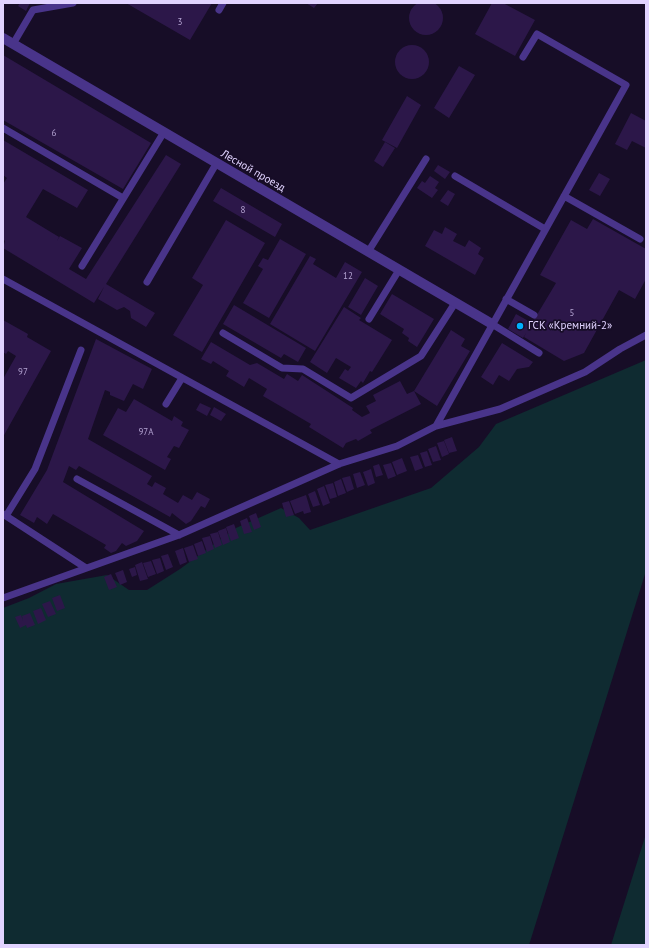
<!DOCTYPE html>
<html>
<head>
<meta charset="utf-8">
<style>
  body { margin:0 }
  #map { position:relative; width:649px; height:948px; overflow:hidden; background:#170d27; font-family:"PT Sans",sans-serif }
  canvas { display:block }
  .frame { position:absolute; inset:0; border:4px solid #e1d3ff; pointer-events:none }
</style>
</head>
<body>
<div id="map">
<canvas width="649" height="948"></canvas>
<div class="frame"></div>
</div>
<script>
const c = document.querySelector('canvas').getContext('2d');
c.lineJoin = 'round';
function fill(path, color) { c.fillStyle = color; c.fill(path, 'evenodd'); }
const poly = rows => new Path2D(rows.map(r => 'M' + r).join(''));
function stroke(path, color, width, dash) { c.strokeStyle = color; c.lineWidth = width; c.lineCap = dash ? 'butt' : 'round'; c.setLineDash(dash || []); c.stroke(path); }
function label(font, color, halo, rows, align = 'center') {
  c.font = font + ' "PT Sans",sans-serif'; c.lineWidth = 3.5; c.setLineDash([]); c.textBaseline = 'middle'; c.strokeStyle = halo; c.fillStyle = color; for (const [text, x, y, turn = 0] of rows) {
    c.save(); c.translate(x, y); c.rotate((+turn || 0) * Math.PI / 180); c.textAlign = isNaN(turn) ? turn : align; if (halo) c.strokeText(text, 0, 0); c.fillText(text, 0, 0); c.restore();
  }
}
fill(poly([
  [646,360,646,571,529,945,3,945,3,608,29,598,56,584,107,575,129,590,147,590,180,569,236,528,281,508,299,518,310,530,431,488,479,447,496,424],
  [646,834,646,945,611,945,645,837]
]), '#0f2b31');
fill(poly([
  '409 18a17 17 0 1 1 34 0a17 17 0 1 1-34 0Z',
  [20,3,30,3,26,11,18,6],
  [126,3,212,3,190,40],
  [306,3,318,3,314,8],
  [492,3,503,3,535,20,515,56,475,34],
  '395 62a17 17 0 1 1 34 0a17 17 0 1 1-34 0Z',
  [3,55,151,143,123,189,3,120],
  [459,66,475,75,449,118,434,108],
  [407,96,421,105,397,148,382,140],
  [631,113,646,121,646,148,632,141,627,150,615,144],
  [3,140,88,190,77,208,43,189,26,217,59,237,57,241,60,236,82,248,69,269,86,279,166,155,181,164,106,284,155,313,146,327,131,318,130,311,124,307,117,310,98,299,104,287,94,303,3,248,5,241,3,239,3,184,7,178,3,175],
  [385,142,395,148,383,167,374,161],
  [438,165,450,172,445,179,434,171],
  [599,173,610,179,600,196,589,190],
  [430,176,439,182,435,188,438,190,432,198,417,188,422,181,425,183],
  [221,188,282,224,275,237,213,201],
  [448,190,455,194,448,206,440,201],
  [593,219,646,249,646,279,635,299,619,290,584,353,564,361,524,337,526,333,523,338,508,329,516,314,532,323,556,283,540,275,571,220,587,229],
  [226,220,265,243,202,352,173,335,203,285,192,278],
  [445,227,457,234,453,241,465,247,469,240,481,248,478,254,484,258,475,275,425,246,434,230,442,234],
  [280,239,306,254,269,318,243,303,263,269,258,266,263,258,268,260],
  [310,256,316,259,313,264,336,278,345,262,362,272,315,351,270,324],
  [365,278,378,286,361,315,348,307],
  [392,294,434,319,417,347,408,341,409,338,402,333,404,329,380,314],
  [234,305,306,348,298,362,284,354,281,358,223,324],
  [344,307,361,318,359,320,392,340,372,372,370,371,363,383,361,381,356,388,339,378,345,369,348,371,351,367,336,358,327,373,310,362],
  [3,320,28,334,27,337,51,351,3,437,3,379,16,356,8,351,6,354,3,352],
  [451,330,465,339,461,346,470,351,437,406,414,391],
  [96,339,152,369,143,389,133,384,124,401,110,395,110,392,105,390,88,439,152,476,147,484,152,487,155,482,166,488,163,494,178,503,183,495,192,500,197,492,210,499,205,508,201,506,191,521,186,524,172,513,170,517,79,466,76,470,69,466,63,482,144,531,137,541,126,546,122,543,116,551,111,553,104,548,106,545,53,514,47,524,37,517,34,523,20,515,47,470],
  [211,342,250,365,257,363,284,379,287,374,298,381,302,375,353,408,352,410,362,417,370,413,366,406,376,401,373,395,400,381,407,394,414,391,421,404,370,430,372,433,358,441,356,439,346,443,343,448,309,427,311,424,263,396,267,389,249,378,244,387,226,376,229,371,213,361,211,364,201,359],
  [502,343,533,362,529,367,517,369,509,381,499,375,493,385,481,377],
  [134,399,172,421,174,416,183,422,181,426,189,430,179,448,174,446,167,457,171,459,165,470,103,435,118,408,126,412],
  [200,403,211,408,207,416,196,410],
  [214,407,226,414,221,421,210,415],
  [452,437,457,451,449,453,444,440],
  [444,441,449,454,442,457,437,443],
  [436,446,441,460,433,462,428,449],
  [427,451,432,465,425,467,420,453],
  [418,455,423,468,415,471,410,457],
  [402,458,407,471,397,475,392,462],
  [391,463,396,476,388,479,383,465],
  [379,464,383,475,376,477,373,466],
  [371,469,375,483,368,486,363,472],
  [360,472,365,485,357,488,353,474],
  [350,476,354,489,347,492,342,478],
  [341,479,346,493,338,496,334,482],
  [333,483,337,497,330,499,325,485],
  [324,486,330,503,323,506,317,489],
  [315,491,320,505,313,507,308,494],
  [306,495,311,512,304,514,303,511,295,514,290,501],
  [289,501,294,515,286,517,282,503],
  [256,513,261,527,254,530,249,516],
  [247,518,252,532,244,534,240,521],
  [234,524,239,538,231,541,226,527],
  [226,528,230,542,223,545,218,531],
  [218,532,222,545,215,548,210,534],
  [210,536,214,549,207,552,202,538],
  [202,541,206,553,198,556,194,544],
  [193,545,198,559,189,562,184,548],
  [183,548,187,562,180,565,175,551],
  [168,554,173,567,166,570,161,556],
  [160,558,164,571,157,574,152,560],
  [151,561,156,574,148,577,143,563],
  [142,562,148,579,140,581,135,565],
  [135,567,137,575,132,577,129,569],
  [123,570,127,582,120,585,115,573],
  [111,574,117,587,109,590,104,577],
  [60,595,65,608,57,611,52,598],
  [50,601,56,614,48,617,42,604],
  [41,608,46,620,38,624,33,611],
  [30,613,35,625,27,628,26,625,20,628,15,617,21,615,23,621,22,616]
]), '#2c1749');
stroke(poly([
  [219,10,223,3],
  [13,44,33,10,73,3],
  [3,128,123,198],
  [455,176,545,229],
  [564,196,640,239],
  [368,252,426,159],
  [82,266,164,132],
  [3,279,339,464],
  [147,282,216,164],
  [506,299,534,315],
  [369,319,399,270],
  [492,324,539,353],
  [223,333,282,368,303,369,351,398,421,356,455,303],
  [166,404,182,378],
  [436,426,500,409,585,372,620,349,646,335],
  [77,479,179,535],
  [3,514,86,568],
  [6,516,35,469,81,350],
  [3,598,179,535,339,464,397,446,436,426,626,85,537,34,523,57]
]), '#49348a', 7);
stroke(poly([
  [3,38,492,324]
]), '#49348a', 10);
for (const [x, y, r, color] of [
  [520,326,4,"#00affe"]
]) { const dot = new Path2D(); dot.arc(x, y, r, 0, 2 * Math.PI); c.fillStyle = color; c.fill(dot); stroke(dot, '#170d27', 1.5); }
label('9px', '#b4a4d2', null, [
  ["3",180,22],
  ["6",54,133],
  ["8",243,210],
  ["12",348,276],
  ["5",572,313],
  ["97",23,372],
  ["97А",146,432]
]);
label('11px', '#e1d3ff', '#170d27', [
  ["Лесной проезд",253,171,30]
]);
label('11px', '#e1d3ff', '#170d27', [
  ["ГСК «Кремний-2»",528,326]
], 'left');
</script>
</body>
</html>
